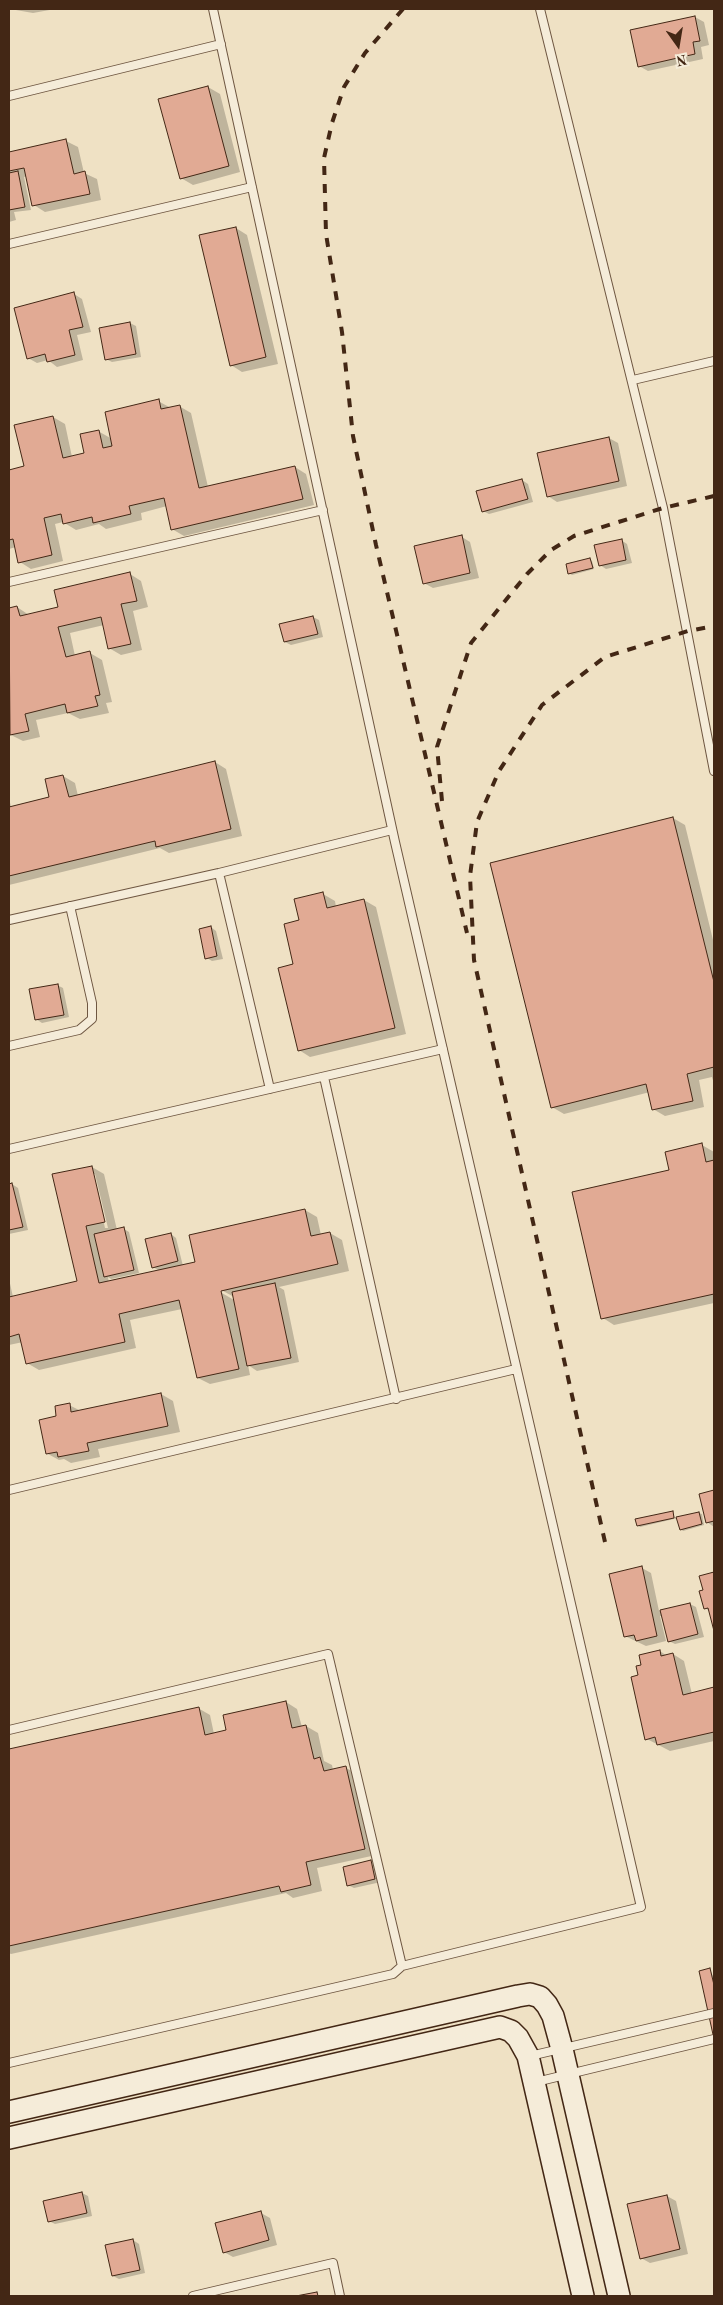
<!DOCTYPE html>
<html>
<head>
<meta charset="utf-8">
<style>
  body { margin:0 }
  #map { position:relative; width:723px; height:2305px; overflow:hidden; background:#efe1c4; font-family:"Old Standard TT",serif }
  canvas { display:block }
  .frame { position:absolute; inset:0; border:10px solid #432715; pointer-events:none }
  .north { position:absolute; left:653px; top:20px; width:50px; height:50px; -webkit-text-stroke:4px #f5ecd9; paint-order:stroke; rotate:167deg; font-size:14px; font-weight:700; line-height:20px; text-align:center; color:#432715 }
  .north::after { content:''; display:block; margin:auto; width:18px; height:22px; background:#432715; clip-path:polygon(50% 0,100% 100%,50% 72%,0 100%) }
</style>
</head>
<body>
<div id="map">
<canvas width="723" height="2305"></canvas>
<div class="frame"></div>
<div class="north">N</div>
</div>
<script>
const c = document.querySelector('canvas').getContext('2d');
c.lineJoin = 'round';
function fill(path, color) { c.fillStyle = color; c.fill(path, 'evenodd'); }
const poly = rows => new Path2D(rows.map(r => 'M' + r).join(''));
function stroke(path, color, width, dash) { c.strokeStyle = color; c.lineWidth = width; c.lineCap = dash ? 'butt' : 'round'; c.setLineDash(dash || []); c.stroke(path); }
fill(poly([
  [10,9,55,9,33,13],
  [695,17,704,22,709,45,701,47,703,59,648,71,639,66],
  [208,87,220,94,240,172,193,185,181,178],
  [66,141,78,147,84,173,97,179,101,200,45,212,34,205,27,176,24,177,31,210,14,212,16,220,9,222,9,153],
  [236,228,247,235,278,364,242,372,231,365],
  [74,294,82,299,91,332,77,335,83,360,57,367,48,360,37,363,28,358],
  [130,323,136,326,141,357,112,362,106,359],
  [158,401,171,408,179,406,191,413,208,487,295,467,306,474,314,505,184,536,172,529,167,506,141,513,142,520,106,529,99,524,76,530,63,522,55,524,63,561,31,569,20,562,16,547,9,549,9,471,25,467,53,417,65,424,72,457,86,454,98,431,112,439],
  [609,438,618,443,627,486,557,502,548,496],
  [522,480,528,484,533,502,489,514,483,511],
  [462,537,470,542,479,578,433,588,424,583],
  [621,540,627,544,632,563,606,569,600,565],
  [590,559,592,561,594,569,572,575,569,573],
  [130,574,141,581,148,607,133,611,142,650,121,655,109,648,104,625,70,633,75,656,90,653,102,660,112,702,106,703,109,713,80,719,68,713,36,720,40,737,23,741,11,735,9,725,9,609,17,607,29,615,60,608],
  [313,617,319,620,323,637,291,645,285,642],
  [215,762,226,769,242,836,169,853,160,848,9,885,9,798,11,807,51,798,63,776,75,783,78,796],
  [673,818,685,825,714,944,714,1084,712,1077,699,1080,704,1107,665,1116,653,1109,650,1092,564,1114,552,1107],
  [323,894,335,901,336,907,364,900,376,907,406,1034,310,1057,299,1050,295,965,301,921],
  [211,927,216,931,223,959,212,961,207,958],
  [57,985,63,988,69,1017,42,1023,36,1019],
  [702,1145,714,1152,714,1303,614,1325,603,1318,670,1171],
  [92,1167,104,1174,117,1230,124,1229,129,1232,139,1273,111,1279,108,1277,109,1283,160,1271,153,1267,171,1234,176,1238,183,1266,197,1262,305,1210,317,1217,321,1235,330,1233,342,1240,349,1271,279,1287,284,1290,299,1362,257,1371,248,1365,250,1375,210,1384,198,1378,182,1309,130,1320,136,1348,39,1370,27,1363,23,1342,9,1345,9,1279,13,1297,78,1282],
  [93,1174,95,1174,108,1228,105,1228],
  [216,1287,234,1297,234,1300,215,1289],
  [12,1184,18,1188,28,1230,9,1234,9,1185],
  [161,1394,173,1401,180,1432,98,1449,100,1457,71,1463,64,1459,59,1460,48,1454,58,1417,69,1405,81,1411],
  [714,1492,714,1527,707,1522,700,1495],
  [672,1512,676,1519,699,1513,702,1514,704,1525,683,1531,681,1529,678,1518,640,1527,638,1525],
  [642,1568,651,1573,659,1611,690,1604,696,1607,704,1637,675,1644,669,1641,663,1616,660,1616,666,1641,646,1646,625,1636],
  [714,1573,714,1627,710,1611,705,1608,704,1591,701,1577],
  [660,1651,667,1656,673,1654,684,1661,692,1694,714,1688,714,1741,670,1751,647,1739,640,1676,643,1666],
  [286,1702,297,1709,302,1727,306,1726,318,1733,324,1761,332,1765,333,1770,346,1768,358,1774,376,1855,317,1868,322,1891,293,1898,286,1893,11,1954,9,1953,9,1751,198,1708,210,1715,214,1734,227,1731],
  [371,1862,377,1865,381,1882,354,1888,348,1885],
  [710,1970,714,1978,714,2034,700,1972],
  [82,2193,88,2196,92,2216,55,2224,49,2221],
  [667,2196,676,2201,688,2254,650,2263,641,2258],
  [261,2213,270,2218,277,2245,233,2257,224,2252],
  [133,2240,139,2244,145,2273,119,2279,113,2276]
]), '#0003');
const building = poly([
  [695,16,700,41,693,42,695,54,638,67,630,30,695,16],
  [208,86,229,166,180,179,158,99,208,86],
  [66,139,74,174,85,171,90,194,32,206,24,168,9,171,9,152,66,139],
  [18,171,25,207,9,210,9,173,18,171],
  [236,227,266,357,230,366,199,235,236,227],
  [74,292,83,327,69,330,75,355,47,362,45,354,27,359,14,308,74,292],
  [130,322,136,354,105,360,99,328,130,322],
  [159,399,161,409,180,405,199,488,295,466,303,499,171,530,164,498,129,506,131,514,93,523,92,517,63,524,61,514,44,518,52,555,18,563,13,539,9,540,9,470,24,466,14,425,53,416,63,458,84,453,80,434,99,430,103,448,112,446,105,412,159,399],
  [609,437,619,481,547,497,537,453,609,437],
  [522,479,528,499,482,512,476,491,522,479],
  [462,535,470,573,423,584,414,546,462,535],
  [622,539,626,560,599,566,594,545,622,539],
  [590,558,593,568,568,574,566,564,590,558],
  [130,572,137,601,121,604,131,644,108,649,101,617,58,627,66,657,90,651,100,695,95,696,98,706,67,713,65,704,25,714,29,731,10,735,9,608,17,606,20,616,58,607,54,590,130,572],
  [313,616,318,634,284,642,279,624,313,616],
  [215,761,231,829,156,847,155,841,9,876,9,807,49,797,45,779,63,775,69,797,215,761],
  [673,817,714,982,714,1067,687,1074,693,1101,652,1110,646,1084,551,1108,490,863,673,817],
  [323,892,327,908,364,899,395,1028,298,1051,278,968,293,964,284,924,299,920,294,899,323,892],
  [211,926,217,956,205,959,199,929,211,926],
  [58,984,64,1015,35,1020,29,989,58,984],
  [702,1143,706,1162,714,1160,714,1294,601,1319,572,1192,669,1170,665,1152,702,1143],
  [92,1166,105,1222,86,1226,99,1283,195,1262,189,1235,305,1209,311,1236,330,1232,338,1264,221,1291,239,1369,197,1378,179,1300,119,1314,125,1342,26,1364,19,1334,9,1337,9,1297,77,1281,52,1174,92,1166],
  [12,1183,23,1227,9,1230,9,1184,12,1183],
  [124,1227,134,1270,104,1277,94,1234,124,1227],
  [171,1233,178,1261,152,1268,145,1239,171,1233],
  [275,1283,291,1358,247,1366,232,1292,275,1283],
  [161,1393,168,1426,87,1443,89,1451,58,1457,57,1452,46,1454,39,1420,56,1416,55,1406,70,1403,71,1412,161,1393],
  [714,1490,714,1521,706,1523,699,1494,714,1490],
  [673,1511,674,1518,637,1526,635,1519,673,1511],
  [699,1512,702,1524,680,1530,676,1517,699,1512],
  [642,1566,657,1636,636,1641,634,1635,624,1637,609,1574,642,1566],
  [714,1572,714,1631,708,1608,704,1609,699,1591,703,1590,699,1576,714,1572],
  [690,1603,698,1634,668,1642,660,1610,690,1603],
  [660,1650,661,1656,673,1653,683,1695,714,1687,714,1732,657,1745,655,1737,645,1740,631,1677,638,1675,636,1666,641,1665,639,1655,660,1650],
  [286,1701,292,1728,306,1725,314,1759,320,1757,324,1771,346,1766,365,1849,306,1862,311,1885,281,1892,279,1886,9,1946,9,1749,199,1707,205,1735,226,1730,223,1715,286,1701],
  [371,1860,375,1879,347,1886,343,1867,371,1860],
  [710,1968,714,1985,714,2039,699,1971,710,1968],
  [82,2192,87,2213,48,2222,43,2201,82,2192],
  [667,2195,680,2249,640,2259,627,2204,667,2195],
  [261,2211,269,2240,223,2253,215,2223,261,2211],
  [133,2239,140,2270,112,2276,105,2245,133,2239],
  [317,2292,318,2296,296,2296,317,2292]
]);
fill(building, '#e1aa94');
stroke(building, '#432715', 1);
const lane = poly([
  [540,9,663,508,714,771],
  [9,96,221,44],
  [9,244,252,187],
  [633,380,714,361],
  [9,582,323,510],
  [219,873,270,1089],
  [9,920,219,873,392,830],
  [9,1046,79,1030,92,1019,92,1003,70,906],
  [324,1077,396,1399],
  [9,1149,443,1049],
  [9,1490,516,1369],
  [9,1730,328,1654,402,1966],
  [530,2056,714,2013],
  [9,2063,393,1974,402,1966,641,1907,395,842,213,9],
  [536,2082,714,2039],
  [193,2296,333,2263,340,2296]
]);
const secondary = poly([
  [9,2112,518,1996,530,1994,540,1997,547,2005,553,2016,562,2049,619,2296],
  [9,2138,500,2027,511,2031,518,2038,528,2056,583,2296]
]);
stroke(lane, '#6e5641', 10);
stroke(secondary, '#432715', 24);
stroke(lane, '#f5ecd9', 8);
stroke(secondary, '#f5ecd9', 21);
stroke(poly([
  [403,9,365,53,344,87,332,123,324,158,326,234,342,332,353,436,376,545,467,933],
  [442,801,437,747,471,643,527,574,551,550,574,536,663,508,714,496],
  [605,1542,474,960,470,876,477,822,499,771,542,705,605,657,688,631,714,626]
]), '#432715', 4, [9, 9]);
</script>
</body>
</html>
